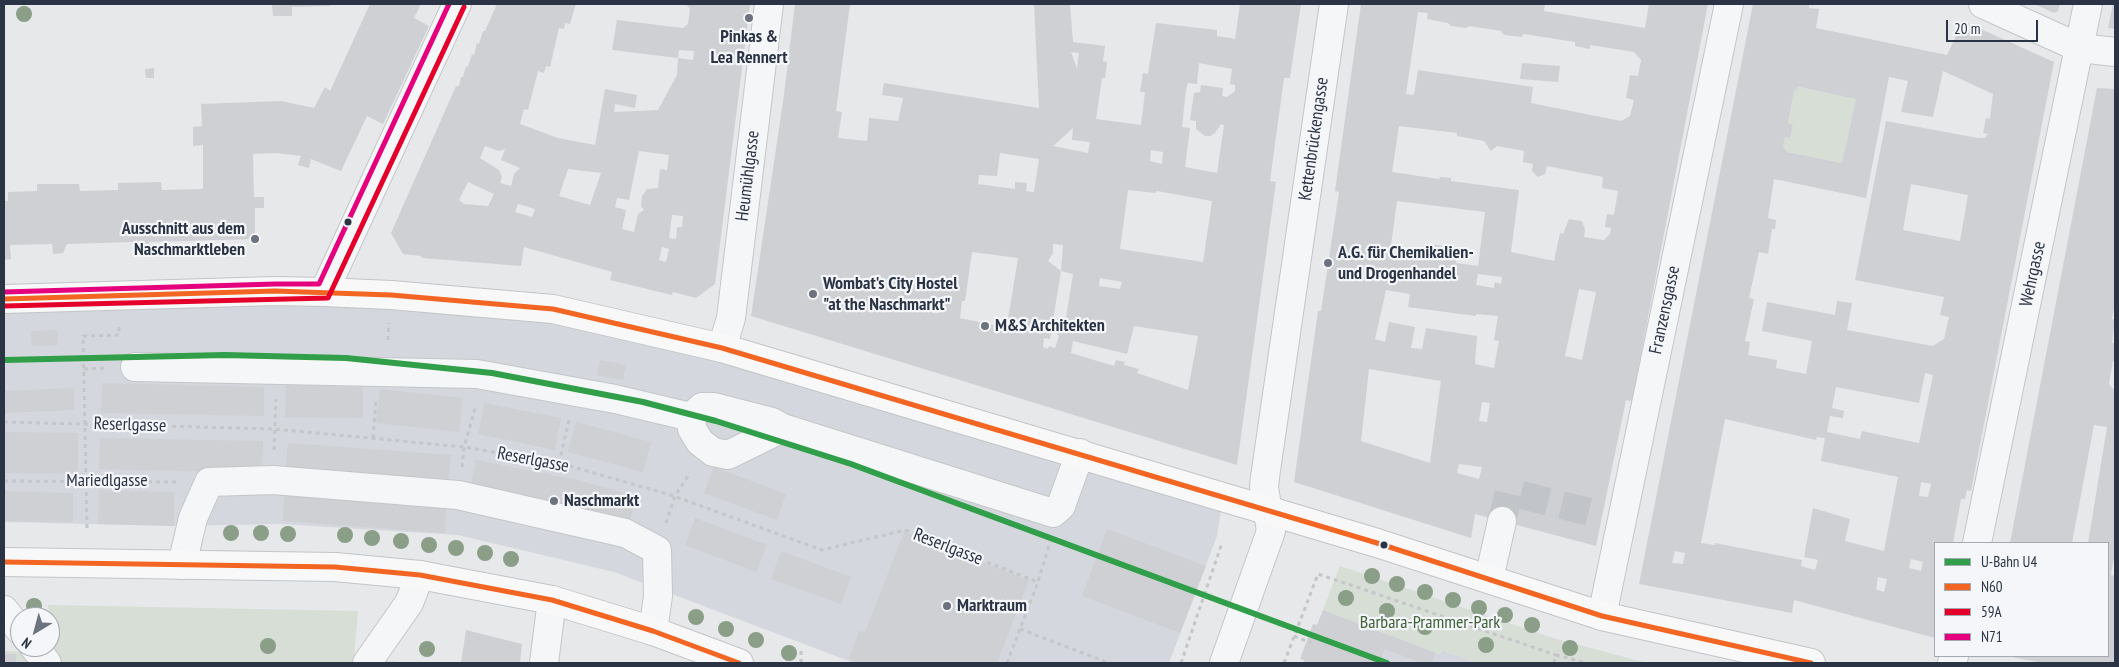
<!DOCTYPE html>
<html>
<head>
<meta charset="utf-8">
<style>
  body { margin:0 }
  #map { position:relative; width:2119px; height:667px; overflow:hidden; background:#e6e8ea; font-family:"PT Sans Narrow",sans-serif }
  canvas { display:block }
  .frame { position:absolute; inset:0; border:5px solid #2b3445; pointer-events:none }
  .legend { position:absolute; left:1934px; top:542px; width:175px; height:115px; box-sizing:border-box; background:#f4f6f9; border:1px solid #a4a8b1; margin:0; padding:6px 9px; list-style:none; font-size:15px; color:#2b3445 }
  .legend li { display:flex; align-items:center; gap:10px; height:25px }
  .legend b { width:25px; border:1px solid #a4a8b1 }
  .north { position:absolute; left:10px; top:607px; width:50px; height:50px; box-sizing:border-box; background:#f4f6f9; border:1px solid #a4a8b1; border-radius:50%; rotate:217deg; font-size:14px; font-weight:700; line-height:20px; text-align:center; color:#2b3445 }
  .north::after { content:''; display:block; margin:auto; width:18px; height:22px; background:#6c737f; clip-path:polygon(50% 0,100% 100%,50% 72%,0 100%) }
  .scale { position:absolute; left:1946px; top:20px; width:92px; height:22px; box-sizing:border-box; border:2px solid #2b3445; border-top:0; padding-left:6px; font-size:15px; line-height:18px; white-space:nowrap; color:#2b3445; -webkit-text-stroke:4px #f4f6f9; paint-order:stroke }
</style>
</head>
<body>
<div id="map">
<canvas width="2119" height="667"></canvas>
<div class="frame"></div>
<ul class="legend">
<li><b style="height:6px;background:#319f49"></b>U-Bahn U4</li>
<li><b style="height:6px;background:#f26522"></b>N60</li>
<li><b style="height:6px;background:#e4002b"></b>59A</li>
<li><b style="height:6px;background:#e5007d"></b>N71</li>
</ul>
<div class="north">N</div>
<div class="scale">20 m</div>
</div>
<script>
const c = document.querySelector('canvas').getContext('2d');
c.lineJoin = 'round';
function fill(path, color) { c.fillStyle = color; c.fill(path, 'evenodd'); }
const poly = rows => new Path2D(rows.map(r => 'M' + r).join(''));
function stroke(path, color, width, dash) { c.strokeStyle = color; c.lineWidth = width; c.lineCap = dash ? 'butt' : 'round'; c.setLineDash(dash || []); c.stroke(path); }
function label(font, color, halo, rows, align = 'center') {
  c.font = font + ' "PT Sans Narrow",sans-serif'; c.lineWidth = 4.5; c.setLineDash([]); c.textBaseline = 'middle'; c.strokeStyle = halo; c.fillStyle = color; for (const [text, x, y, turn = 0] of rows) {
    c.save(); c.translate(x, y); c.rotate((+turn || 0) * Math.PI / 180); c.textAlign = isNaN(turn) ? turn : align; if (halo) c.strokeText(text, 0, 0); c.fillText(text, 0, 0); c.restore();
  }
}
fill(poly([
  [286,294,534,320,722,352,1223,497,1217,536,1169,663,854,663,614,572,458,535,280,524,175,526,4,522,4,309],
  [1390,635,1436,653,1440,654,1442,650,1477,663,1380,663]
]), '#d4d7dd');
fill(poly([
  [1799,87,1856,99,1842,163,1787,152,1783,146,1785,137,1790,138,1793,125,1788,123,1794,91],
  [1340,566,1553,638,1647,663,1477,663,1442,650,1441,654,1436,653,1323,610],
  [48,605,358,611,354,657,408,663,4,663,4,651,53,652]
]), '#d6ded6');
fill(poly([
  [272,4,331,4,330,6,292,7,292,16,273,16],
  [370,4,421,4,414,18,429,26,383,124,367,116,341,171,311,159,309,168,298,165,301,156,277,153,253,154,254,197,264,197,264,208,255,208,255,239,149,242,149,251,141,251,141,248,134,242,67,244,63,253,53,254,52,244,10,245,11,259,4,260,4,201,8,201,8,192,37,191,37,184,79,184,80,191,118,190,118,183,161,182,162,190,203,189,203,145,193,146,193,127,202,126,201,104,281,101,314,108,325,87,330,91],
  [497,4,576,4,570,24,565,23,564,29,559,28,550,67,546,66,544,73,538,71,528,110,524,109,520,124,558,138,595,145,605,89,637,95,635,108,615,104,614,112,658,110,677,75,678,58,693,60,694,51,679,50,678,58,612,50,617,20,683,28,688,24,690,9,686,4,750,4,715,284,696,298,673,292,672,295,610,280,612,272,524,247,521,266,422,258,421,256,403,254,391,233,456,86,459,86,461,77,463,77,466,66,468,67,472,54,474,55,477,43,479,44,483,31,485,31],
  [485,146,499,151,505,149,501,160,520,168,514,174,511,186,500,183,502,177,499,170,480,158],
  [639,151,669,155,667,170,660,169,658,188,647,189,642,196,641,206,644,210,638,214,634,232,622,229,626,210,615,207,617,198,629,200],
  [568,169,601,173,590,205,559,196],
  [468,182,494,194,488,206,464,204,459,200],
  [518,204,535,209,532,217,515,212],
  [672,215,683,216,682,227,677,227,676,239,669,238],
  [662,247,669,249,666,262,659,260],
  [795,4,850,4,836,111,842,112,838,138,867,141,869,118,898,121,903,98,882,95,884,83,1039,108,1034,4,1070,4,1073,42,1105,46,1103,61,1107,62,1105,78,1102,78,1096,119,1141,125,1145,92,1140,92,1143,73,1148,74,1156,23,1217,30,1217,36,1235,39,1240,4,1301,4,1290,78,1284,78,1270,181,1276,182,1237,465,751,316,783,102],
  [1071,52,1079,53,1077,69],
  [1199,63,1232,69,1230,84,1235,85,1235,91,1227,97,1222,96,1223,88,1201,85,1200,92,1194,93,1190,120,1196,121,1196,129,1205,136,1210,136,1215,133,1221,124,1224,125,1217,173,1185,167,1190,128,1182,127,1186,90,1188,83,1197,84],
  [1073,128,1072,140,1090,142,1088,153,1053,146],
  [1151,150,1163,152,1162,164,1150,161],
  [1000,153,1039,159,1034,192,1026,191,1027,183,1015,182,1015,189,978,184,979,175,997,176],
  [1128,190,1155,193,1157,191,1212,201,1203,262,1120,249],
  [1053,244,1063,245,1061,271,1073,274,1066,318,1057,319,1054,322,1053,330,1059,336,1055,348,1049,346,1048,349,1043,347,1044,338,1050,339,1061,271,1048,261,1053,253],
  [972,252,1018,258,1008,319,999,326,960,318,962,301,965,301],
  [1100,278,1122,282,1120,289,1099,286],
  [933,298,941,298,939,313,932,313],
  [1134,326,1198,336,1188,390,1137,373,1139,369,1124,365,1125,362,1116,360,1114,366,1071,353,1073,341,1127,354],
  [1361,4,1545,4,1544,11,1645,28,1649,4,1708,4,1632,401,1626,400,1596,546,1475,514,1471,538,1294,482,1318,311,1321,311,1339,192,1335,191],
  [1418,12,1428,13,1427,19,1448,23,1451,26,1466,28,1469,26,1501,31,1504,35,1521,37,1524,34,1575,42,1575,46,1590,49,1590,45,1634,52,1641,60,1638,76,1630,75,1626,98,1634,100,1630,116,1621,121,1531,103,1533,87,1418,70,1414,95,1406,94],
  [1399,126,1457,133,1457,136,1484,141,1491,151,1497,146,1524,151,1523,162,1533,164,1532,171,1538,177,1545,174,1547,166,1603,177,1602,188,1618,191,1614,215,1607,214,1605,227,1611,228,1610,234,1604,240,1584,237,1585,230,1582,221,1569,219,1563,234,1560,233,1554,261,1511,252,1519,190,1451,181,1451,178,1440,177,1439,179,1392,172],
  [1397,201,1485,212,1478,266,1456,263,1458,248,1430,244,1429,258,1390,253],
  [1478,274,1502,277,1501,284,1495,282,1494,288,1476,285],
  [1579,289,1596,292,1582,360,1565,356],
  [1386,290,1410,294,1408,307,1476,316,1476,314,1498,316,1494,340,1499,341,1494,368,1475,364,1477,336,1426,328,1422,349,1411,348,1415,327,1389,322,1385,342,1375,339],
  [1369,369,1441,381,1430,463,1361,441],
  [1482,402,1490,403,1487,422,1479,421],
  [1459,464,1482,467,1479,479,1457,473],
  [1753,4,1809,4,1809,8,1819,9,1816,28,1947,55,1963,21,2054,62,1971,491,1967,490,1965,499,1961,499,1953,543,1935,543,1935,638,1794,600,1792,613,1639,584],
  [1943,71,1993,94,1990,119,1986,118,1983,133,1988,134,1985,138,1978,138,1886,121,1855,280,1944,297,1940,315,1949,317,1944,339,1933,346,1847,330,1852,303,1837,301,1835,315,1767,302,1762,331,1812,341,1806,374,1776,368,1777,360,1748,355,1750,342,1745,341,1754,299,1749,298,1759,252,1768,254,1772,229,1775,229,1776,220,1768,218,1774,179,1866,198,1889,77,1908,81,1901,112,1933,117],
  [1799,87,1856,99,1842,163,1787,152,1783,146,1785,137,1790,138,1793,125,1788,123,1794,91],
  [1911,184,1968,195,1960,241,1903,230],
  [1925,373,1933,375,1919,443,1862,431,1860,439,1827,432,1830,416,1843,418,1844,411,1832,408,1836,387,1919,403],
  [1725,419,1816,440,1817,437,1825,438,1821,461,1898,477,1884,551,1845,541,1850,519,1813,508,1804,557,1818,560,1815,570,1801,566,1802,560,1715,543,1715,545,1701,543],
  [1921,482,1931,484,1928,497,1919,496],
  [1675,551,1685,553,1683,564,1672,563],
  [1911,559,1923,562,1921,571,1909,568],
  [1878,577,1887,579,1884,592,1876,589],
  [2034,4,2060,4,2058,11,2054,13],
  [2113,4,2115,4,2115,29,2108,28],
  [1522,63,1560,66,1558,82,1520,79],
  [154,68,154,78,146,78,145,69],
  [2097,88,2115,89,2115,303,2112,319,2115,320,2112,343,2115,343,2115,361,2113,361,2109,384,2115,391,2115,552,2111,575,2115,576,2115,663,2042,663,2007,656,2108,656,2108,543,2088,543,2107,427,2094,425,2072,543,2010,543],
  [57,330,58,345,32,346,31,331],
  [600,360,626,365,623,380,597,375],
  [102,383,264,387,264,416,101,413],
  [286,385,363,387,363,418,285,417],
  [74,388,74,410,4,413,4,391],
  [380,389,463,398,459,432,376,423],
  [484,403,561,418,555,450,478,434],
  [576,422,651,442,643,472,568,452],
  [4,432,78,433,78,474,4,473],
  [100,438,263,441,262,473,99,469],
  [288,443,451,455,448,485,285,473],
  [476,460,573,479,637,496,629,524,470,488],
  [714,467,786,494,777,520,704,493],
  [99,490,174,492,174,526,98,524],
  [4,491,73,493,73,522,4,521],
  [284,492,447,503,445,533,283,521],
  [695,518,767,545,756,572,685,545],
  [1107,529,1206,566,1180,633,1082,596],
  [904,532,1029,580,997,663,861,663,849,658,859,631,865,632],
  [781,551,851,577,841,604,771,579],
  [1323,610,1436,653,1432,663,1422,663,1385,649,1380,663,1303,663,1304,660,1300,659,1313,624,1317,625],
  [466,630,522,644,520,663,461,663],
  [4,654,16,654,16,663,4,663]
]), '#ced0d3');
stroke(poly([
  [1502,521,1509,492,1602,515]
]), '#c1c4c9', 28, [28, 14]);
const minor = poly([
  [1983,4,2080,48,2115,52],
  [324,292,457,4],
  [722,348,731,318,769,4],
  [135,367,477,374,615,399,691,417],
  [783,428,728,455,713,452,700,442,692,429,691,417,702,407,714,407,772,422,783,428,1053,513,1061,506,1080,453],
  [1977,543,2088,4],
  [182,565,193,518,209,482,273,480,458,495,625,533,657,550,658,596,653,631],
  [1489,579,1502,521],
  [4,610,20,630],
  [1602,616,1729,4],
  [34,647,47,663],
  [367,663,409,603,420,575],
  [544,663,552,600],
  [1224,663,1271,531,1264,487,1265,477,1334,4],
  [1952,663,1954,656]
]);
const major = poly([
  [4,299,275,291,324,292,391,295,553,309,722,348,1377,543,1602,616,1811,663],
  [4,562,335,567,420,575,552,600,653,631,739,663]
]);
stroke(minor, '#c4c6c8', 30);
stroke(major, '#c2c5c8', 30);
stroke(poly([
  [388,340,389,323],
  [84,369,107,368],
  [4,422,274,429,464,447,559,463,671,495,822,550,905,530,1038,582],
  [373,438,376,400],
  [274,450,276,399],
  [559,463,569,420],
  [462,467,464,447,476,405],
  [4,481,176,482],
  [666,523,675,496,690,473],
  [87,528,83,336,119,335,119,324],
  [1020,629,1109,663],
  [1294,636,1311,643],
  [801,663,801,647],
  [1007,663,1038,582,1050,542],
  [1181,663,1222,543],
  [1284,663,1318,574,1556,655],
  [1554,663,1556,655,1586,663]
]), '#c5c6ca', 3, [4, 4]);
stroke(minor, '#f5f6f7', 28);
stroke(major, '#f8f8f8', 28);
stroke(poly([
  [4,299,275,291,391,295,553,309,722,348,1377,543,1602,616,1811,663],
  [4,562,335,567,420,575,552,600,653,631,739,663]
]), '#f26522', 5);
stroke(poly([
  [4,306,328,298,464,7]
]), '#e4002b', 5);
stroke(poly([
  [4,292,275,284,319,284,449,4]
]), '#e5007d', 5);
stroke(poly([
  [4,360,225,355,346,358,492,373,643,402,716,421,851,464,1387,663]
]), '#319f49', 6);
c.fillStyle = '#8a9e88';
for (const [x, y] of [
  [24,14],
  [231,533],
  [261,533],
  [288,534],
  [345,535],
  [372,538],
  [401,541],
  [429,545],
  [456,548],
  [485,553],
  [511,559],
  [1372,576],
  [1397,584],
  [1425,592],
  [1346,598],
  [1453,600],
  [34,606],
  [1479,608],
  [1387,611],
  [1505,615],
  [696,617],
  [1532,625],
  [1425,627],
  [726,629],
  [756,640],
  [1486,645],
  [268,646],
  [1570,648],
  [427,649],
  [789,653]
]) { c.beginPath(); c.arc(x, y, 8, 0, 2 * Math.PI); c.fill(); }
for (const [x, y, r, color] of [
  [749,18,5,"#6c737f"],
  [348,222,4.5,"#2b3445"],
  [255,239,5,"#6c737f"],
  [1328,263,5,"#6c737f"],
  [813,294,5,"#6c737f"],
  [985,326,5,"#6c737f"],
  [554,501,5,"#6c737f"],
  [1384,545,4.5,"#2b3445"],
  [947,606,5,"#6c737f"]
]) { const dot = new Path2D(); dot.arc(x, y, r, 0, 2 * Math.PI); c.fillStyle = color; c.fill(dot); stroke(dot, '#f4f6f9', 2); }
label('bold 18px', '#2b3445', '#f4f6f9', [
  ["Pinkas &",749,37,"center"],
  ["Lea Rennert",749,58,"center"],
  ["Ausschnitt aus dem",245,229,"right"],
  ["Naschmarktleben",245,250,"right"],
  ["A.G. für Chemikalien-",1338,253],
  ["und Drogenhandel",1338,274],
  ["Wombat's City Hostel",823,284],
  ["\"at the Naschmarkt\"",823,305],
  ["M&S Architekten",995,326],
  ["Naschmarkt",564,501],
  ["Marktraum",957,606]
], 'left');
label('18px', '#2b3445', '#f4f6f9', [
  ["Kettenbrückengasse",1314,139,-82],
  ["Heumühlgasse",748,176,-83],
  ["Wehrgasse",2033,274,-78],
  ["Franzensgasse",1665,310,-78],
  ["Reserlgasse",130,425,2],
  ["Reserlgasse",533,460,11],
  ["Mariedlgasse",107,481],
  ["Reserlgasse",948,547,21]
]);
label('18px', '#3f6138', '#f4f6f9', [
  ["Barbara-Prammer-Park",1430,623]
]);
</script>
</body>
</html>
